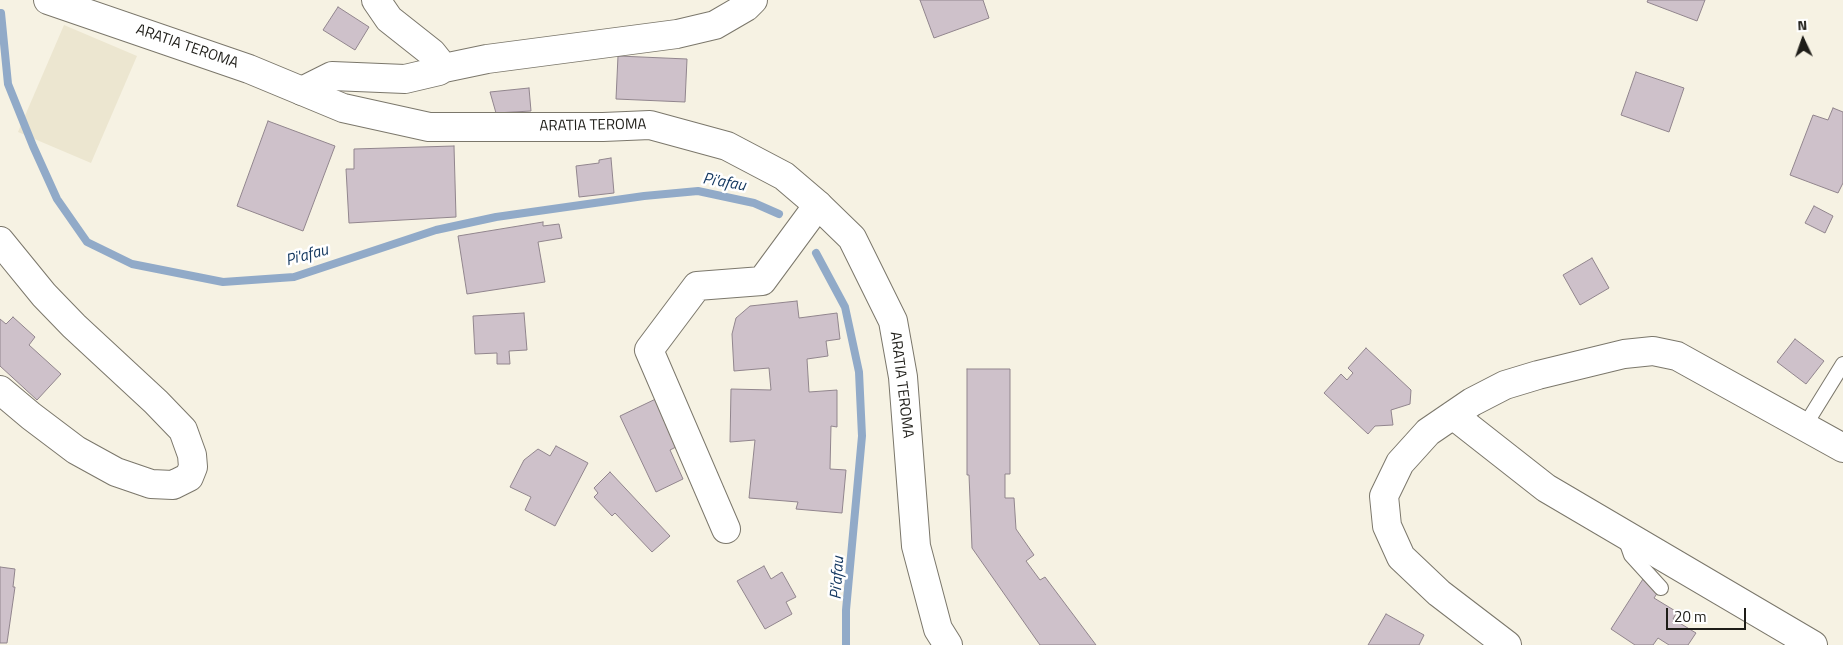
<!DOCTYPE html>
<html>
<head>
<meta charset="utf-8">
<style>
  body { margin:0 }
  #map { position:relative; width:1843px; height:645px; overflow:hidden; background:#f6f2e3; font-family:"Titillium Web",sans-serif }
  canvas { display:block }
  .north { position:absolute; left:1778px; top:15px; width:50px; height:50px; -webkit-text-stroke:4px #fff; paint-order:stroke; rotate:357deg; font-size:14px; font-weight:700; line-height:20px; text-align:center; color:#1e1d18 }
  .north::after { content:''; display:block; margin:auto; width:18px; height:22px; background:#1e1d18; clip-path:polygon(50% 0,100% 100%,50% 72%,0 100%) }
  .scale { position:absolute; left:1666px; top:608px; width:80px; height:22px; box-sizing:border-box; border:2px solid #1e1d18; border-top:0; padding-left:6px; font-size:15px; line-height:18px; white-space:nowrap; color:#1e1d18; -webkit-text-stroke:4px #fff; paint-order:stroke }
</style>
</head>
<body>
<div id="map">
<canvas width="1843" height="645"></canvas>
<div class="north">N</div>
<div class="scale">20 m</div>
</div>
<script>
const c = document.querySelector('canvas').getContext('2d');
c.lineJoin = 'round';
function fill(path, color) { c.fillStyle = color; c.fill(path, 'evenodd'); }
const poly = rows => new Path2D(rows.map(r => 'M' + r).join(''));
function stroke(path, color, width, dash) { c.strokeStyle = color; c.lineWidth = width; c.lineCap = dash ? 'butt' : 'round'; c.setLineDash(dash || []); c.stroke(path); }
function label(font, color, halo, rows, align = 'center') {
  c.font = font + ' "Titillium Web",sans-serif'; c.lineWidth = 5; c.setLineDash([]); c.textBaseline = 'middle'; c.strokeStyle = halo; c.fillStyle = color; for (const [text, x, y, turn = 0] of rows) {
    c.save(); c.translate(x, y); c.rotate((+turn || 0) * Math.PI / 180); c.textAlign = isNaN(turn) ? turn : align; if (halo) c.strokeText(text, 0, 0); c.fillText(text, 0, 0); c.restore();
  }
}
fill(poly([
  [64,25,137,56,91,163,18,132]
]), '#ece6d0');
stroke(poly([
  [1,13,8,84,33,146,57,199,87,242,132,264,223,282,294,277,436,230,496,217,644,196,698,191,754,203,779,214],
  [816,253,845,307,859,372,862,436,846,610,846,645]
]), '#91aac8', 8);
const building = poly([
  [920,0,983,0,989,18,934,38,920,0],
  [1648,0,1705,0,1697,21,1647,2,1648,0],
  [338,7,369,27,355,50,323,30,338,7],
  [618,56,687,59,685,102,616,99,618,56],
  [1636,72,1684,88,1669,132,1621,115,1636,72],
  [529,88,531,111,496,113,490,92,529,88],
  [1833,108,1843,112,1843,183,1838,193,1790,175,1813,115,1828,120,1833,108],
  [268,121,335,146,303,231,237,206,268,121],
  [454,146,456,217,349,223,346,169,354,169,354,149,454,146],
  [611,158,614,193,579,197,576,166,599,163,599,160,611,158],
  [1814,206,1833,216,1825,233,1805,223,1814,206],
  [543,222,543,226,559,224,562,238,538,242,545,282,467,294,458,236,543,222],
  [1592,258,1609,288,1580,305,1563,275,1592,258],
  [797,301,799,318,837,313,840,339,826,341,828,356,807,359,809,392,837,390,837,427,831,426,830,469,846,470,842,513,796,509,798,502,749,498,755,440,730,442,731,389,771,390,769,368,734,371,732,334,736,318,750,306,797,301],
  [524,313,527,350,509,351,510,364,497,364,497,353,475,354,473,316,524,313],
  [13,317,35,337,29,345,61,374,37,400,0,366,0,319,6,324,13,317],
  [1795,339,1824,361,1806,384,1777,362,1795,339],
  [1366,348,1411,390,1410,404,1391,410,1393,425,1375,426,1368,434,1324,393,1341,374,1347,380,1353,373,1348,368,1366,348],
  [967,369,1010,369,1010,474,1005,474,1005,498,1014,498,1016,529,1034,555,1026,561,1040,580,1045,577,1096,645,1040,645,972,548,969,475,967,475,967,369],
  [662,396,684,443,670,450,683,479,656,492,620,416,662,396],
  [556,446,588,463,555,526,525,510,531,497,510,487,524,460,538,449,550,456,556,446],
  [610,472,670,536,652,552,615,513,612,516,594,497,598,493,594,488,610,472],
  [764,566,771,579,782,572,796,597,786,602,792,614,765,629,737,581,764,566],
  [0,567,15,569,13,587,15,587,7,643,0,643,0,567],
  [1643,579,1660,589,1654,598,1677,612,1673,619,1696,633,1688,645,1669,645,1658,638,1653,645,1635,645,1611,629,1643,579],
  [1386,614,1424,635,1419,645,1368,645,1386,614]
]);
fill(building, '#cec1ca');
stroke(building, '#91858d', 1);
const lane = poly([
  [1804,427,1843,364],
  [1625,538,1631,555,1661,588]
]);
const street = poly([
  [444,68,487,59,677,34,715,25,746,7,753,0],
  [302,91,332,76,405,79,439,71,444,68,432,53,389,19,376,0],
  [0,241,44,295,74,326,156,402,183,430,192,455,193,467,189,477,173,485,151,484,116,472,76,450,31,416,0,390],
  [1453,415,1546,488,1813,645],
  [726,529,649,350,697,286,762,281,818,205],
  [1507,645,1439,593,1401,557,1387,526,1384,496,1400,463,1428,432,1472,402,1505,385,1538,375,1624,354,1653,351,1677,356,1843,448]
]);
const secondary = poly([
  [48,0,249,69,343,108,429,127,603,127,650,125,727,146,784,176,818,205,852,238,893,321,903,377,916,546,938,629,948,645]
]);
stroke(lane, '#7b776b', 16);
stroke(street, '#7b776b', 30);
stroke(secondary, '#7b776b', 30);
stroke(lane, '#fff', 14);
stroke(street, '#fff', 28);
stroke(secondary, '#fff', 28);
label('15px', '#1e1d18', '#fff', [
  ["ARATIA TEROMA",187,47,19],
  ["ARATIA TEROMA",593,126,-1],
  ["ARATIA TEROMA",901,385,83]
]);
label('italic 16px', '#153961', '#fff', [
  ["Pi'afau",724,183,10],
  ["Pi'afau",307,256,-15],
  ["Pi'afau",838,578,-86]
]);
</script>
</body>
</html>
